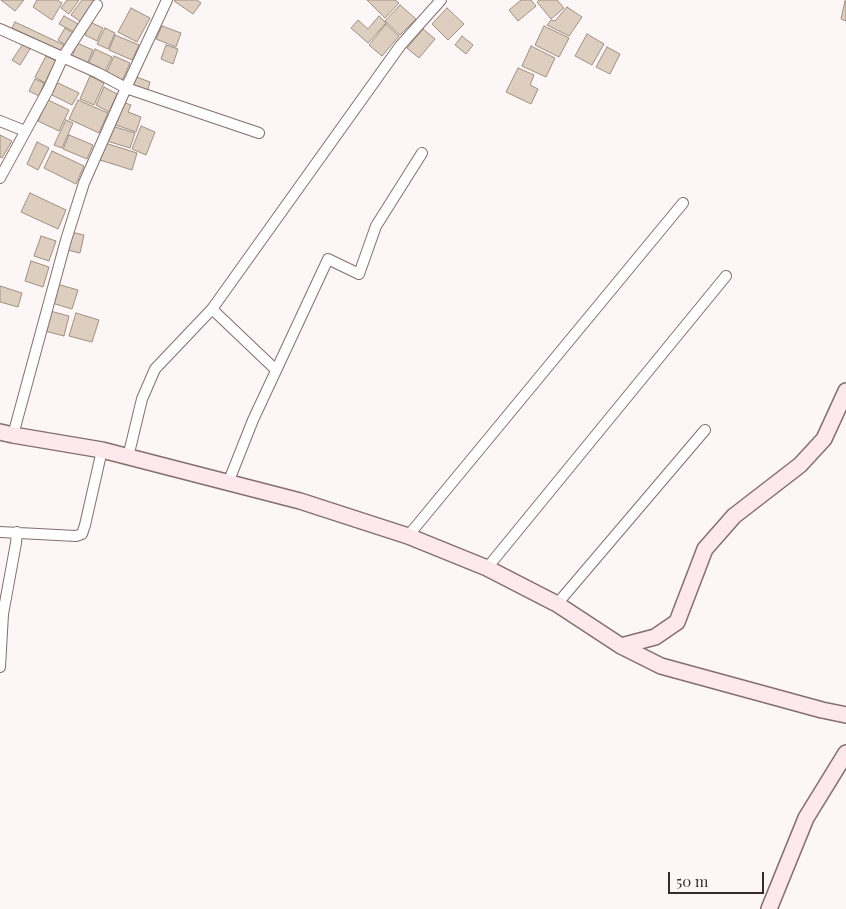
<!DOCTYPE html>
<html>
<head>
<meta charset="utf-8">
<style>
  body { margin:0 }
  #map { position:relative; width:846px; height:909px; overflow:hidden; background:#fcf7f6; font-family:"Playfair Display",serif }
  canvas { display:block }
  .scale { position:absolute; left:668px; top:872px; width:96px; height:22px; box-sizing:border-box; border:2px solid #352c2a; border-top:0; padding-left:6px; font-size:15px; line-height:18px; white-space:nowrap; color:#352c2a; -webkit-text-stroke:4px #fcf7f6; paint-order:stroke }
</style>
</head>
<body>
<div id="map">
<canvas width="846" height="909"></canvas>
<div class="scale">50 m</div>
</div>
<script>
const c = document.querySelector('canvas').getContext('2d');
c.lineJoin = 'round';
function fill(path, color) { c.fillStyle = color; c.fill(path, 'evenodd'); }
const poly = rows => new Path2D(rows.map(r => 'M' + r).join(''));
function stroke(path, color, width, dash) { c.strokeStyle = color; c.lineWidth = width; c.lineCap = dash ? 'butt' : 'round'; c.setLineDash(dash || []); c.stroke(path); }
const building = poly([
  [1,0,24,0,15,11,1,0],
  [37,0,57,0,62,3,52,20,33,7,37,0],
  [67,0,79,0,69,14,61,8,67,0],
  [82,0,95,0,80,21,71,15,82,0],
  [175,0,197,0,201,3,193,14,174,1,175,0],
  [367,0,395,0,399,3,385,18,367,0],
  [521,0,531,0,536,6,518,21,509,10,521,0],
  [539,0,557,0,564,8,551,19,537,2,539,0],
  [845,1,846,1,846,21,841,19,845,1],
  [400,5,416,19,400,35,385,21,400,5],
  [567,7,582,17,569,36,547,25,551,20,555,21,567,7],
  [131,8,150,18,137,42,118,32,131,8],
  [447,8,464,24,448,40,432,24,447,8],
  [64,16,78,24,74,32,59,24,64,16],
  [379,16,386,23,368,43,351,28,358,20,368,29,379,16],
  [15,22,64,45,61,51,12,28,15,22],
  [90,22,103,28,97,41,85,35,90,22],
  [386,24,399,36,382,56,369,45,386,24],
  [162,26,181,33,176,47,156,39,162,26],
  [544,26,569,38,559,57,535,45,544,26],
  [65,28,73,33,65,45,58,40,65,28],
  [105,28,115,33,108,49,97,44,105,28],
  [423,29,435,39,419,58,407,48,423,29],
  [587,34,604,44,592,65,575,56,587,34],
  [115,35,139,45,132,60,109,50,115,35],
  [462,36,473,45,466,54,455,45,462,36],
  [77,43,93,50,87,64,72,57,77,43],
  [23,44,30,49,20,65,12,60,23,44],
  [166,45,178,49,173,64,161,59,166,45],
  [531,46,555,58,546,77,522,66,531,46],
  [607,47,620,54,610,74,596,67,607,47],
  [95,49,112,57,105,72,88,65,95,49],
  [46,56,56,61,45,83,35,77,46,56],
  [114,56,130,63,122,81,106,74,114,56],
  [518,68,534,75,530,85,538,89,531,104,506,92,518,68],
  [90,76,104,83,94,105,80,99,90,76],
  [134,76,150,82,147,93,130,86,134,76],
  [35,79,44,83,39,96,29,91,35,79],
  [56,82,79,93,72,105,50,94,56,82],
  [104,87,117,94,109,112,96,105,104,87],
  [48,100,69,110,59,131,38,121,48,100],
  [78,100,108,113,99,133,69,119,78,100],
  [123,102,131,105,128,112,141,117,136,132,113,124,123,102],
  [66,120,73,123,62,148,54,145,66,120],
  [112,126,135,133,130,148,107,141,112,126],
  [141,126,155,132,146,155,132,149,141,126],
  [0,135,12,141,2,158,0,157,0,135],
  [69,135,93,145,87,159,63,149,69,135],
  [37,142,49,148,38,170,27,164,37,142],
  [105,143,137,153,132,170,100,160,105,143],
  [52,151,84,166,76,184,44,168,52,151],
  [30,193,66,210,58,229,21,212,30,193],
  [71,232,84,235,80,253,67,250,71,232],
  [41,236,56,241,49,261,34,256,41,236],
  [31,261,49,267,43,287,25,281,31,261],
  [57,284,78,290,72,309,52,303,57,284],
  [0,286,22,293,18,307,0,302,0,286],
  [50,311,69,316,64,336,45,331,50,311],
  [76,313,99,320,92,342,69,336,76,313]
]);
fill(building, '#decec0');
stroke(building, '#9f8f82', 1);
const street = poly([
  [0,29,98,73,126,88,259,133],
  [0,121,25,131],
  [0,178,48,90,63,57,97,5],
  [212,309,276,370],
  [13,435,66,240,84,183,126,88,167,0],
  [128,457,142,399,155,369,212,309,400,46,441,0],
  [228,483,253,420,328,259,359,274,376,226,422,153],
  [0,532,76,536,82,534,85,525,102,450],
  [408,536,683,203],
  [487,568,726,276],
  [557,604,705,430],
  [0,667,3,614,16,543,17,532]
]);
const secondary = poly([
  [0,432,13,435,102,450,300,501,408,536,487,568,557,604,621,646,661,666,822,710,846,715],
  [621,646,655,637,677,622,705,549,734,516,800,465,824,439,846,391],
  [769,909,806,818,846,753]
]);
stroke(street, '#836f6b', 12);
stroke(secondary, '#836f6b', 18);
stroke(street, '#fff', 10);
stroke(secondary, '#fde8ee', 15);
</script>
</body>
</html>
